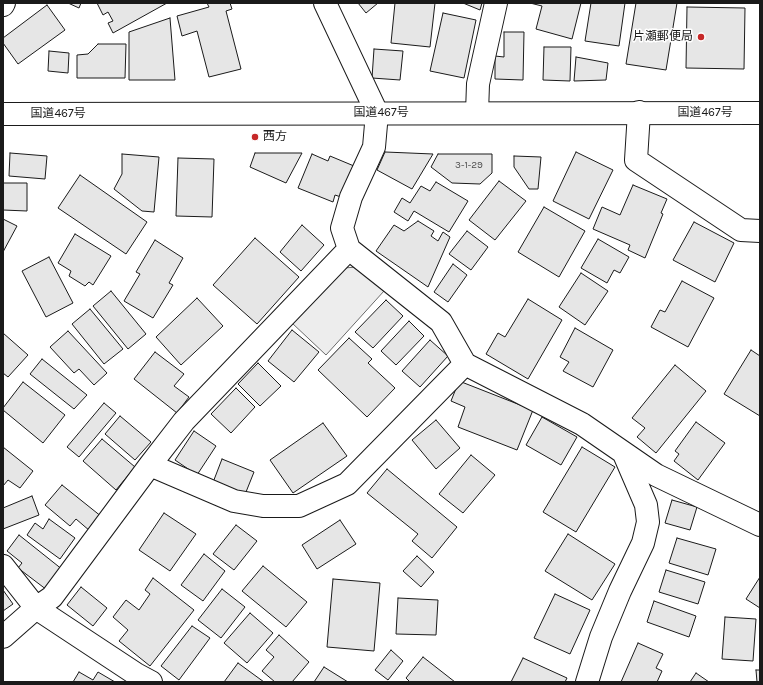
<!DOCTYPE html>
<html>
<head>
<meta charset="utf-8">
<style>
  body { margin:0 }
  #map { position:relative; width:763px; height:685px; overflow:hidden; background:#fff; font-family:Karla,sans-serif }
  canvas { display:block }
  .frame { position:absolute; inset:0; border:4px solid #1a1a1a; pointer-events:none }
</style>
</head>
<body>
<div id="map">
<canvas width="763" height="685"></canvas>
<div class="frame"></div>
</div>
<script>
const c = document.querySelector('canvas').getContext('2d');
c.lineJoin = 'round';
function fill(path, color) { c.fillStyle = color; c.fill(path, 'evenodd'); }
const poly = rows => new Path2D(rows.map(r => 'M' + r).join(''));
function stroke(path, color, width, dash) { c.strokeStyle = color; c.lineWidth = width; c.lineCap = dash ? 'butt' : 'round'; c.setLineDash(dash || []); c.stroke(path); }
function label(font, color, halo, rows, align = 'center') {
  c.font = font + ' Karla,"Noto Sans JP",sans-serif'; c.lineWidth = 3; c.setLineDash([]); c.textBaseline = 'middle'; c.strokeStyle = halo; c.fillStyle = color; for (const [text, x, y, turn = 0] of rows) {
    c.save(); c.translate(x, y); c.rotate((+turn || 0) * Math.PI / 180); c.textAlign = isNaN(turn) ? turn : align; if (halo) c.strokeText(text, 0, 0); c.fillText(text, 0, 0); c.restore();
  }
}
const green = poly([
  [358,267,384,291,326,355,292,323,343,268,358,267]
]);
fill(green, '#ededed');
stroke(green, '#6a6a6a', 1);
const building = poly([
  [68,3,81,3,79,8,68,3],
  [97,3,167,3,113,33,108,23,113,21,108,12,103,15,97,3],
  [207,3,230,3,232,9,226,11,241,69,209,77,197,31,182,36,177,16,209,7,207,3],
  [358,3,378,3,366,13,358,3],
  [395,3,435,3,430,47,391,43,395,3],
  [463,3,482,3,480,10,463,3],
  [530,3,581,3,572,39,536,29,542,6,530,3],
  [591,3,625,3,619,46,585,41,591,3],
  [636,3,677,3,666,70,626,64,636,3],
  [47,5,65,30,18,64,3,43,3,38,47,5],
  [687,7,745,8,744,69,686,68,687,7],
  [443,13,476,20,464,78,430,71,443,13],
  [170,18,175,80,129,80,129,32,170,18],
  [504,32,524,32,523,80,495,79,495,56,504,57,504,32],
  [98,44,126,44,125,78,77,78,77,55,88,54,98,44],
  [544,47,571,47,570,81,543,80,544,47],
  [374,49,403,51,400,80,372,78,374,49],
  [49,51,69,53,68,73,48,71,49,51],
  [576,57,608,63,606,80,574,81,576,57],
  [385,152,433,154,412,189,377,170,385,152],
  [576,152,613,170,589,219,553,201,576,152],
  [10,153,47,156,45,179,9,176,10,153],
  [255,153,302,153,286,183,250,167,255,153],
  [122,154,159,157,154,212,142,211,114,189,122,174,122,154],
  [312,154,328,161,330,156,354,166,341,197,335,195,333,202,298,188,312,154],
  [438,154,492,154,492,173,480,184,452,183,431,167,438,154],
  [514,156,541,157,538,189,529,189,514,167,514,156],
  [178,158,214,159,212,217,176,216,178,158],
  [80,175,147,222,126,254,58,208,80,175],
  [499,181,526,201,495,240,469,220,499,181],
  [436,182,468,201,449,232,414,211,408,221,394,212,402,198,410,203,421,186,430,191,436,182],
  [3,183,27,183,27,211,3,210,3,183],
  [633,185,667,199,661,213,663,214,645,258,628,250,630,245,593,229,602,207,620,215,633,185],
  [544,207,585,231,559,277,518,252,544,207],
  [3,219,17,226,3,252,3,219],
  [418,221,434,231,431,236,438,241,443,232,450,237,428,287,376,251,394,225,404,231,418,221],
  [694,222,734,243,715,282,673,260,694,222],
  [302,225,324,245,301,271,280,252,302,225],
  [467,231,488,247,471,270,449,254,467,231],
  [75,234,111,256,93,285,89,282,85,286,69,276,71,271,58,263,75,234],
  [255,238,299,277,257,324,213,285,255,238],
  [598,239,629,257,620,273,614,270,607,283,581,268,598,239],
  [155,240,183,258,169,283,173,285,153,318,124,301,140,274,136,272,155,240],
  [49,257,73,303,46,317,22,271,49,257],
  [453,264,467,275,448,302,434,292,453,264],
  [581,273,608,291,585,325,559,307,581,273],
  [682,281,714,298,688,347,651,327,660,310,665,312,682,281],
  [111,291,146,334,128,349,93,306,111,291],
  [197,298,223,326,181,365,156,337,197,298],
  [528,299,562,320,528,379,486,354,498,333,505,337,528,299],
  [386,300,403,316,373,348,355,332,386,300],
  [90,309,123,349,104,364,72,324,90,309],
  [409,321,424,336,396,365,381,351,409,321],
  [575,328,613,350,593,387,563,371,569,362,560,357,575,328],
  [292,330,319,352,294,382,268,361,292,330],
  [68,331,107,373,94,385,79,369,74,373,50,347,68,331],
  [3,333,28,355,8,377,3,373,3,333],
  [349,338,372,359,368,363,395,388,367,417,318,370,349,338],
  [430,340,448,356,420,387,402,371,430,340],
  [751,350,760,356,760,416,724,394,751,350],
  [155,352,184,374,174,386,189,397,177,413,134,379,155,352],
  [42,359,87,395,74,409,30,374,42,359],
  [258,363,281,386,260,406,238,384,258,363],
  [675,365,706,391,656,453,637,437,645,428,632,418,675,365],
  [459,381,533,410,517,450,458,427,465,407,451,401,459,381],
  [23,382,65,415,43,443,3,410,3,408,23,382],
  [236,388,255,407,231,433,211,414,236,388],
  [104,403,116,413,79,457,67,447,104,403],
  [120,416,151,442,135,460,105,434,120,416],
  [542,417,577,437,561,465,526,445,542,417],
  [436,420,460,448,436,469,412,440,436,420],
  [696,422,725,443,698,480,674,461,679,454,675,451,696,422],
  [323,423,347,456,293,493,270,460,323,423],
  [194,431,216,446,197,475,175,460,194,431],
  [102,439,135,467,116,490,83,461,102,439],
  [3,447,33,471,20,488,8,480,3,486,3,447],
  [582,447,615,467,576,532,543,512,582,447],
  [471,455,495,475,463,513,439,494,471,455],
  [222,459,254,472,244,497,212,485,222,459],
  [387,469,457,527,432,558,412,541,418,534,367,493,387,469],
  [62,485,102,517,90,531,76,519,70,526,45,505,62,485],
  [32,496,39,515,3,529,3,508,32,496],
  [672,500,697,507,690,530,665,523,672,500],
  [164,513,196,534,170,571,139,550,164,513],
  [49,519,75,538,60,559,27,535,35,523,43,529,49,519],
  [340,520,356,544,317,569,302,545,340,520],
  [236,525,257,541,234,570,213,554,236,525],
  [568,534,615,564,592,600,545,571,568,534],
  [19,535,63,570,47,590,18,568,22,563,7,551,19,535],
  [677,538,716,549,708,575,669,563,677,538],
  [204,554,225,571,203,601,181,585,204,554],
  [417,556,434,572,421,587,403,571,417,556],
  [263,566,307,602,286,627,242,591,263,566],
  [666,570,705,582,698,604,659,592,666,570],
  [760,577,760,608,746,599,760,577],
  [153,578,194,610,150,666,119,641,128,630,113,617,126,600,139,610,150,594,145,590,153,578],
  [333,579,380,583,374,651,327,647,333,579],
  [81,587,107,608,93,626,67,605,81,587],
  [222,589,245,607,221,638,198,620,222,589],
  [3,590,13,604,3,611,3,590],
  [555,594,590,610,570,654,534,638,555,594],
  [398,598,438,600,436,635,396,634,398,598],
  [654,601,696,616,689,637,647,622,654,601],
  [250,613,273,633,247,663,224,643,250,613],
  [725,617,756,619,753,661,722,659,725,617],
  [192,626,210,638,179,680,161,666,192,626],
  [279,635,309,662,292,682,275,682,262,671,274,657,266,650,279,635],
  [638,643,663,654,656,668,662,671,657,682,621,682,638,643],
  [391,650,403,661,388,680,375,670,391,650],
  [423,657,455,682,408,682,409,681,406,678,423,657],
  [523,658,567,678,565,682,511,682,523,658],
  [238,663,264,682,224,682,238,663],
  [324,667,348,682,314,682,324,667],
  [756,670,760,670,760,682,757,682,756,670],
  [79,672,93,680,98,672,115,682,73,682,79,672],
  [696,673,709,682,690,682,696,673]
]);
fill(building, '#e6e6e6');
stroke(building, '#1a1a1a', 1);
const minor = poly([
  [3,5,4,3],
  [639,112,636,160,741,230,760,231],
  [477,113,478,84,496,3],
  [349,249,441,322,465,364,582,424,656,475,760,525],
  [150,465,234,501,263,506,299,506,347,484,465,364],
  [3,566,36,608,136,674,151,682],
  [3,637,36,608,52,597,150,465,184,421,349,249,342,228,351,197,374,147,377,113,325,3],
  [587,682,601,637,620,591,643,543,648,522,646,505,624,454]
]);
const highway = poly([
  [3,114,760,113]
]);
stroke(minor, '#1a1a1a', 24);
stroke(highway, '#1a1a1a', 24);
stroke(minor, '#fff', 22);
stroke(highway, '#fff', 22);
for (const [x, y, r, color] of [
  [701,37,4,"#c62828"],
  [255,137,4,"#c62828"]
]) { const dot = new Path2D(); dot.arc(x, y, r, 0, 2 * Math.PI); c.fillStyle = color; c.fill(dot); stroke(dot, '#fff', 1.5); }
label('10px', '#4d4d4d', null, [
  ["3-1-29",469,165]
]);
label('12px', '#1a1a1a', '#fff', [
  ["片瀬郵便局",693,37],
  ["西方",263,137,"left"]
], 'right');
label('12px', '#1a1a1a', '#fff', [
  ["国道467号",381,113],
  ["国道467号",705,113],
  ["国道467号",58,114]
]);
</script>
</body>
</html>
